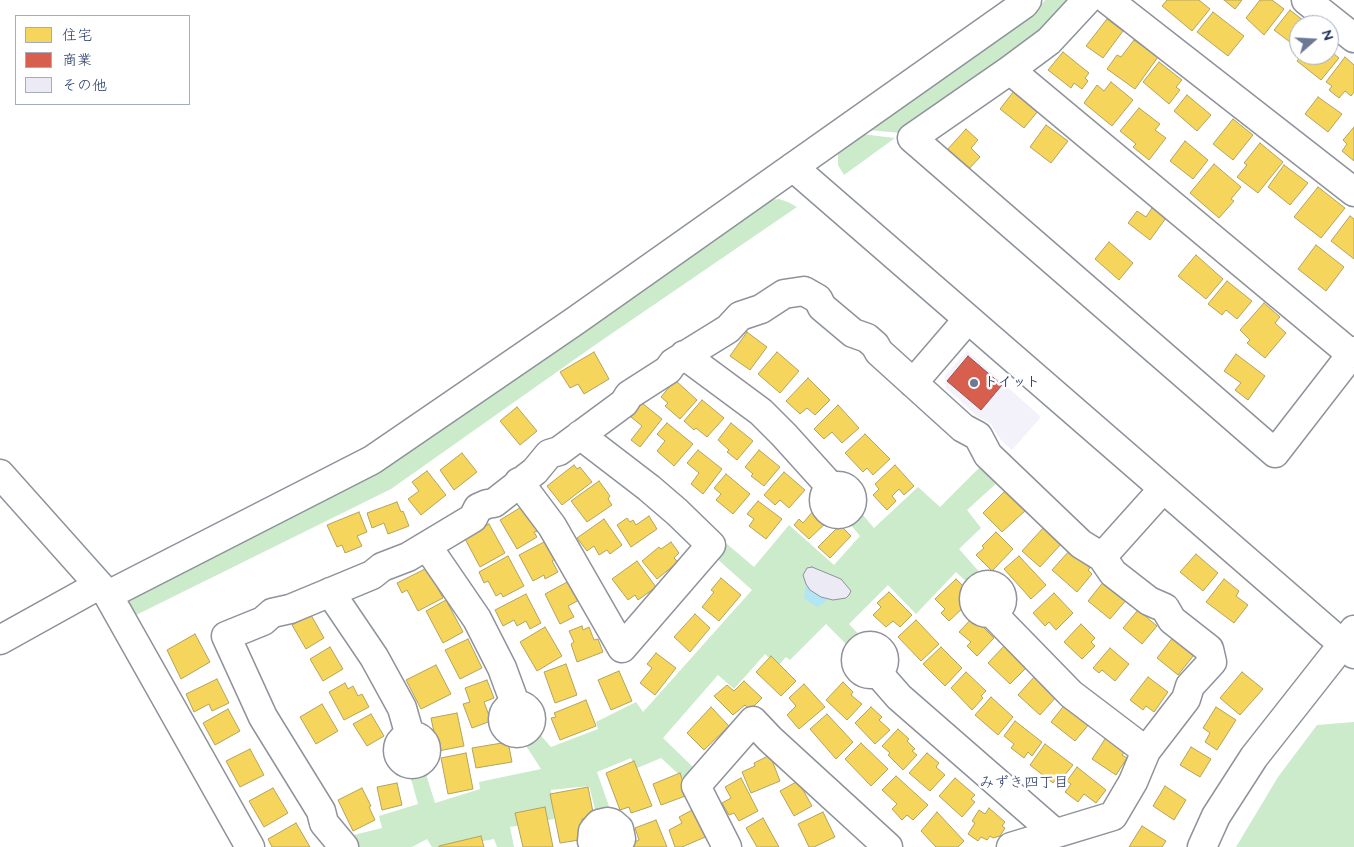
<!DOCTYPE html>
<html>
<head>
<meta charset="utf-8">
<style>
  body { margin:0 }
  #map { position:relative; width:1354px; height:847px; overflow:hidden; background:#fff; font-family:"Architects Daughter","Klee One",sans-serif }
  canvas { display:block }
  .legend { position:absolute; left:15px; top:15px; width:175px; height:90px; box-sizing:border-box; background:#fff; border:1px solid #a4acbf; margin:0; padding:6px 9px; list-style:none; font-size:15px; color:#1b2f5e }
  .legend li { display:flex; align-items:center; gap:10px; height:25px }
  .legend b { width:25px; border:1px solid #a4acbf }
  .north { position:absolute; left:1289px; top:15px; width:50px; height:50px; box-sizing:border-box; background:#fff; border:1px solid #a4acbf; border-radius:50%; rotate:71deg; font-size:14px; font-weight:700; line-height:20px; text-align:center; color:#1b2f5e }
  .north::after { content:''; display:block; margin:auto; width:18px; height:22px; background:#6b7896; clip-path:polygon(50% 0,100% 100%,50% 72%,0 100%) }
</style>
</head>
<body>
<div id="map">
<canvas width="1354" height="847"></canvas>
<ul class="legend">
<li><b style="height:14px;background:#f6d55c"></b>住宅</li>
<li><b style="height:14px;background:#d6604d"></b>商業</li>
<li><b style="height:14px;background:#ecebf5"></b>その他</li>
</ul>
<div class="north">N</div>
</div>
<script>
const c = document.querySelector('canvas').getContext('2d');
c.lineJoin = 'round';
function fill(path, color) { c.fillStyle = color; c.fill(path, 'evenodd'); }
const poly = rows => new Path2D(rows.map(r => 'M' + r).join(''));
function stroke(path, color, width, dash) { c.strokeStyle = color; c.lineWidth = width; c.lineCap = dash ? 'butt' : 'round'; c.setLineDash(dash || []); c.stroke(path); }
function label(font, color, halo, rows, align = 'center') {
  c.font = font + ' "Architects Daughter","Klee One",sans-serif'; c.lineWidth = 5; c.setLineDash([]); c.textBaseline = 'middle'; c.strokeStyle = halo; c.fillStyle = color; for (const [text, x, y, turn = 0] of rows) {
    c.save(); c.translate(x, y); c.rotate((+turn || 0) * Math.PI / 180); c.textAlign = isNaN(turn) ? turn : align; if (halo) c.strokeText(text, 0, 0); c.fillText(text, 0, 0); c.restore();
  }
}
fill(poly([
  [967,351,1041,417,1012,450,1000,439,991,424,977,416,946,388,945,376]
]), '#f3f2fb');
fill(poly([
  [1045,0,1072,0,1043,34,901,133,868,130,1033,15],
  [861,134,895,138,844,175,838,165,838,151],
  [779,199,788,202,797,207,595,345,391,489,130,618,126,600,770,200],
  [984,463,1000,480,967,510,981,528,959,549,983,576,975,579,969,584,956,572,916,614,888,585,849,624,863,639,851,649,826,624,790,660,786,657,778,666,765,654,734,689,718,675,663,738,695,769,685,780,661,758,635,769,631,758,597,772,612,815,597,817,589,786,551,790,554,819,510,827,514,847,497,847,494,839,451,847,432,847,427,839,412,847,357,847,350,836,382,828,379,816,418,804,409,772,424,768,435,803,480,789,479,782,541,769,521,738,526,737,535,729,551,747,598,729,596,722,636,702,643,712,752,590,715,557,727,544,754,567,789,525,834,565,860,536,845,518,854,513,857,508,874,528,918,487,940,507],
  [1354,722,1354,847,1236,847,1278,777,1317,725]
]), '#cbebcb');
fill(poly([
  [806,584,810,590,821,597,829,599,817,607,804,598]
]), '#b2e6f5');
const homes = poly([
  [1167,0,1199,0,1210,9,1192,31,1162,6,1167,0],
  [1224,0,1242,0,1235,9,1224,0],
  [1260,0,1272,0,1284,9,1264,35,1246,18,1260,0],
  [1290,10,1309,25,1299,25,1299,38,1294,45,1274,30,1290,10],
  [1213,12,1244,36,1228,56,1197,32,1213,12],
  [1107,19,1123,31,1103,58,1086,46,1107,19],
  [1134,40,1158,57,1135,89,1107,69,1117,55,1121,57,1134,40],
  [1329,50,1339,58,1321,80,1297,61,1302,55,1329,55,1329,50],
  [1063,52,1089,73,1085,78,1088,81,1082,89,1074,83,1071,88,1048,70,1063,52],
  [1345,57,1354,65,1354,92,1351,96,1345,91,1339,98,1329,90,1332,86,1326,82,1345,57],
  [1159,62,1182,80,1176,87,1180,90,1169,104,1143,82,1159,62],
  [1111,82,1133,100,1112,126,1084,103,1097,85,1104,91,1111,82],
  [1014,91,1038,111,1024,128,1000,109,1014,91],
  [1187,95,1211,115,1197,131,1174,111,1187,95],
  [1318,97,1342,114,1328,132,1305,114,1318,97],
  [1139,108,1160,124,1155,130,1166,138,1149,160,1133,147,1136,144,1120,131,1139,108],
  [1233,119,1253,135,1233,160,1213,144,1233,119],
  [1046,125,1068,141,1051,163,1030,147,1046,125],
  [1354,127,1354,161,1342,151,1347,144,1343,140,1354,127],
  [966,129,978,140,971,148,980,157,968,170,947,150,966,129],
  [1185,141,1208,160,1193,179,1170,161,1185,141],
  [1260,143,1283,162,1258,193,1237,177,1247,165,1244,163,1260,143],
  [1214,164,1241,187,1231,199,1234,201,1219,218,1190,193,1214,164],
  [1284,165,1308,183,1290,205,1268,187,1284,165],
  [1318,187,1345,208,1321,238,1294,217,1318,187],
  [1152,208,1166,218,1150,240,1128,223,1137,211,1146,217,1152,208],
  [1350,216,1354,219,1354,259,1331,241,1350,216],
  [1109,242,1133,263,1119,280,1095,259,1109,242],
  [1316,245,1344,267,1326,291,1298,269,1316,245],
  [1196,255,1223,279,1206,299,1178,276,1196,255],
  [1227,281,1252,301,1237,319,1226,310,1222,315,1208,304,1227,281],
  [1264,303,1280,317,1275,323,1286,333,1265,358,1247,343,1250,340,1240,330,1264,303],
  [747,332,767,347,750,370,730,356,747,332],
  [594,352,609,379,584,394,578,384,570,388,560,372,594,352],
  [777,352,799,371,780,393,758,374,777,352],
  [1236,354,1265,376,1248,400,1235,390,1241,383,1224,371,1236,354],
  [808,378,830,400,815,415,807,408,800,414,786,401,808,378],
  [675,380,697,400,680,419,665,406,668,403,661,397,675,380],
  [702,400,724,418,707,437,696,428,694,430,684,421,702,400],
  [642,403,662,419,640,447,631,440,642,426,631,417,642,403],
  [838,405,859,428,842,443,832,432,824,439,814,429,838,405],
  [517,407,537,431,520,445,500,421,517,407],
  [667,423,693,444,674,466,657,451,665,441,657,434,667,423],
  [731,423,753,441,737,460,727,452,729,450,718,440,731,423],
  [865,434,890,459,873,475,867,468,863,472,845,453,865,434],
  [698,450,722,469,703,494,691,484,699,473,687,463,698,450],
  [759,450,780,467,764,486,751,476,753,474,745,467,759,450],
  [462,453,477,472,454,490,440,470,462,453],
  [574,465,577,469,580,467,592,482,562,505,547,486,574,465],
  [895,465,914,486,904,495,899,489,892,496,896,501,887,510,873,495,879,489,875,484,895,465],
  [427,471,446,495,421,515,408,499,419,491,412,482,427,471],
  [784,472,805,490,789,508,780,500,775,505,764,495,784,472],
  [726,474,750,494,733,514,716,500,721,494,714,488,726,474],
  [599,481,610,496,608,499,612,505,587,522,571,501,599,481],
  [1006,490,1026,510,1002,532,983,513,1006,490],
  [758,501,782,519,766,539,749,526,754,519,747,514,758,501],
  [397,502,401,512,403,511,409,526,388,534,384,523,372,528,367,513,397,502],
  [523,506,538,531,534,532,537,537,517,549,500,520,523,506],
  [814,510,827,522,809,539,794,525,799,519,803,523,814,510],
  [359,512,367,532,357,536,362,546,345,553,342,545,337,547,327,525,359,512],
  [649,516,657,529,631,547,617,525,627,518,630,522,633,520,636,525,649,516],
  [604,519,622,545,610,554,607,550,599,555,594,546,587,551,577,538,604,519],
  [489,524,505,553,480,567,464,537,489,524],
  [840,525,851,536,830,558,818,547,840,525],
  [1044,527,1062,543,1040,567,1022,551,1044,527],
  [996,532,1013,549,992,571,976,555,984,548,982,546,996,532],
  [546,541,555,559,552,561,558,572,545,579,544,575,533,581,519,555,546,541],
  [671,542,679,553,674,558,678,562,657,579,642,561,659,547,661,549,671,542],
  [1070,550,1090,568,1088,570,1092,574,1077,592,1052,570,1070,550],
  [1196,554,1218,573,1203,591,1180,572,1196,554],
  [508,556,524,586,503,597,501,593,496,596,488,581,484,583,479,572,508,556],
  [1019,556,1046,585,1031,599,1004,569,1019,556],
  [637,561,656,587,638,600,635,595,628,600,612,579,637,561],
  [427,568,443,598,418,611,407,590,402,593,397,583,427,568],
  [721,578,741,595,719,621,702,607,714,592,711,590,721,578],
  [956,579,965,588,962,594,965,606,949,621,941,613,945,609,935,599,956,579],
  [1224,579,1239,591,1236,596,1248,605,1234,623,1206,602,1224,579],
  [1105,580,1127,599,1110,619,1088,601,1105,580],
  [569,581,579,600,568,606,574,617,560,624,545,594,569,581],
  [889,592,912,615,900,627,893,621,886,627,873,615,881,607,877,603,889,592],
  [1054,593,1073,613,1056,630,1049,622,1045,626,1033,613,1054,593],
  [526,594,541,623,530,629,526,621,517,626,514,620,503,626,495,610,526,594],
  [446,600,463,632,443,643,426,611,446,600],
  [1138,610,1157,626,1142,644,1123,628,1138,610],
  [695,614,710,628,690,652,674,637,695,614],
  [311,615,324,638,306,649,292,625,311,615],
  [973,617,994,638,977,656,967,646,971,642,959,632,973,617],
  [916,620,939,644,921,661,898,637,916,620],
  [1081,624,1095,638,1091,642,1095,646,1082,659,1064,642,1081,624],
  [582,626,583,630,589,627,594,640,598,639,603,652,577,662,571,644,574,642,569,631,582,626],
  [545,627,562,656,537,671,520,642,545,627],
  [195,634,210,662,181,679,167,650,195,634],
  [1174,636,1189,648,1187,650,1194,655,1178,675,1157,658,1174,636],
  [468,639,482,668,460,679,445,650,468,639],
  [1006,644,1028,666,1010,684,988,663,1006,644],
  [330,647,343,669,323,681,310,659,330,647],
  [941,647,962,668,945,686,923,664,941,647],
  [1110,648,1129,664,1115,681,1102,670,1099,673,1093,668,1110,648],
  [656,653,676,668,655,695,640,683,652,668,647,664,656,653],
  [771,656,796,681,781,696,756,672,771,656],
  [566,664,577,695,555,703,544,672,566,664],
  [436,665,451,694,421,709,406,680,436,665],
  [619,671,632,701,611,710,598,680,619,671],
  [966,672,986,691,981,696,983,698,972,710,951,688,966,672],
  [1242,672,1263,689,1240,715,1220,698,1242,672],
  [1035,676,1057,696,1040,715,1018,695,1035,676],
  [1148,677,1168,692,1154,712,1146,706,1143,710,1130,700,1148,677],
  [217,679,229,703,212,711,209,704,194,712,186,694,217,679],
  [487,680,494,698,484,702,491,721,472,728,463,704,470,702,465,688,487,680],
  [744,681,762,698,750,710,745,705,733,715,714,696,727,685,734,691,744,681],
  [843,682,853,692,851,695,862,704,847,720,826,700,843,682],
  [345,683,348,689,353,686,358,696,362,694,369,707,344,720,329,692,345,683],
  [804,684,825,707,799,729,787,715,796,706,789,698,804,684],
  [991,697,1013,717,998,735,975,715,991,697],
  [586,700,596,726,560,740,551,718,556,717,554,713,586,700],
  [1066,703,1090,723,1075,741,1051,722,1066,703],
  [322,704,338,731,316,744,300,717,322,704],
  [711,707,729,726,704,750,687,733,711,707],
  [871,707,882,717,879,720,890,730,875,744,855,723,871,707],
  [1216,707,1236,720,1217,750,1205,742,1210,733,1203,728,1216,707],
  [228,709,240,731,215,745,203,723,228,709],
  [457,713,464,746,438,751,431,718,457,713],
  [371,714,384,736,367,746,353,724,371,714],
  [827,714,853,742,836,759,810,729,827,714],
  [1015,721,1042,742,1032,756,1028,752,1024,758,1011,748,1014,744,1004,736,1015,721],
  [898,729,909,739,907,741,915,749,912,751,917,755,903,770,888,755,890,753,882,746,898,729],
  [1107,736,1127,749,1122,755,1127,758,1116,775,1092,759,1107,736],
  [508,742,512,762,476,768,472,748,508,742],
  [861,743,888,769,871,786,845,759,861,743],
  [1045,744,1073,765,1064,776,1060,774,1053,783,1030,765,1045,744],
  [1191,747,1211,759,1200,777,1180,765,1191,747],
  [250,749,264,775,240,787,226,761,250,749],
  [466,753,473,789,448,794,441,758,466,753],
  [927,753,939,763,936,767,945,775,930,791,909,773,927,753],
  [770,755,780,781,751,793,742,772,755,766,754,763,770,755],
  [634,761,652,806,631,813,629,807,620,810,606,773,634,761],
  [1077,767,1106,790,1096,803,1084,794,1078,802,1065,792,1071,784,1067,781,1077,767],
  [680,773,688,795,661,805,653,784,680,773],
  [896,776,928,805,913,820,907,815,902,820,892,809,897,804,882,790,896,776],
  [741,778,758,811,739,821,734,813,729,815,722,803,731,798,725,787,741,778],
  [955,778,975,795,971,799,975,802,962,817,939,796,955,778],
  [798,781,812,806,794,816,780,791,798,781],
  [397,783,402,805,382,810,377,787,397,783],
  [1165,786,1186,800,1174,820,1153,806,1165,786],
  [588,787,594,817,582,819,586,839,560,843,550,794,588,787],
  [273,788,288,813,264,827,249,801,273,788],
  [362,788,371,806,369,807,375,820,353,831,338,800,362,788],
  [545,807,553,847,523,847,515,813,545,807],
  [698,807,710,835,682,847,675,847,669,830,682,823,679,817,698,807],
  [989,808,1005,822,1002,826,1005,828,1000,836,993,838,990,836,987,840,981,837,978,841,968,834,975,823,972,821,979,810,985,814,989,808],
  [823,812,835,837,814,847,809,847,798,824,823,812],
  [937,812,964,841,958,847,936,847,921,831,937,812],
  [763,818,779,847,757,847,746,828,763,818],
  [656,820,667,847,634,847,632,843,639,840,635,828,656,820],
  [296,823,310,847,272,847,268,839,296,823],
  [1142,826,1166,841,1162,847,1129,847,1142,826],
  [481,836,484,847,439,847,439,846,481,836]
]);
fill(homes, '#f6d55c');
stroke(homes, '#b4a35d', 1);
const shops = poly([
  [968,356,1002,385,981,410,947,381,968,356]
]);
fill(shops, '#d6604d');
stroke(shops, '#9e5152', 1);
const building = poly([
  [812,567,841,579,851,591,849,595,846,598,833,600,821,597,810,590,806,584,803,575,807,568,812,567]
]);
fill(building, '#ecebf5');
stroke(building, '#8e929a', 1);
const minor = poly([
  [1087,0,1049,41,1010,70,912,138,1275,453,1354,351],
  [1108,0,1354,192],
  [1306,0,1354,38],
  [1010,70,1351,354],
  [793,167,1354,654],
  [684,355,761,412,784,435,831,487],
  [913,383,968,319],
  [0,474,108,595,250,847],
  [519,482,552,526,622,648,711,545,677,512,649,488,580,435],
  '824 500a14 14 0 1 1 28 0a14 14 0 1 1-28 0Z',
  [427,546,477,619,502,668,516,706],
  [1102,557,1163,489],
  '974 599a14 14 0 1 1 28 0a14 14 0 1 1-28 0Z',
  [330,592,374,657,402,708,410,736],
  [108,595,372,460,575,321,1024,4,1027,0],
  [991,612,1071,694,1146,751],
  [0,640,99,585],
  '856 660a14 14 0 1 1 28 0a14 14 0 1 1-28 0Z',
  [878,673,899,697,1055,833],
  '503 719a14 14 0 1 1 28 0a14 14 0 1 1-28 0Z',
  '398 750a14 14 0 1 1 28 0a14 14 0 1 1-28 0Z',
  [344,847,324,823,321,811,263,717,226,636,263,621,272,613,290,609,372,575,382,567,408,557,473,518,478,508,487,504,494,503,535,471,549,454,559,451,624,403,629,395,668,370,673,363,728,329,740,316,761,309,784,294,804,291,818,299,822,307,853,333,867,338,875,345,879,352,963,428,978,436,988,455,1081,544,1102,557,1113,573,1149,601,1165,608,1172,620,1209,649,1212,662,1190,686,1186,699,1146,751,1133,782,1113,816,1011,847],
  [597,847,592,841,593,831,599,824,608,822,612,823,619,829,621,839,616,847],
  [727,847,696,786,753,721,770,739,888,847],
  [1202,847,1216,816,1254,757,1354,630]
]);
stroke(minor, '#8e929a', 31);
stroke(minor, '#fff', 28);
for (const [x, y, r, color] of [
  [974,383,5,"#6b7896"]
]) { const dot = new Path2D(); dot.arc(x, y, r, 0, 2 * Math.PI); c.fillStyle = color; c.fill(dot); stroke(dot, '#fff', 2); }
label('bold 14px', '#1b2f5e', '#fff', [
  ["トイット",984,383]
], 'left');
label('15px', '#1b2f5e', '#fff', [
  ["みずき四丁目",1024,784]
]);
</script>
</body>
</html>
